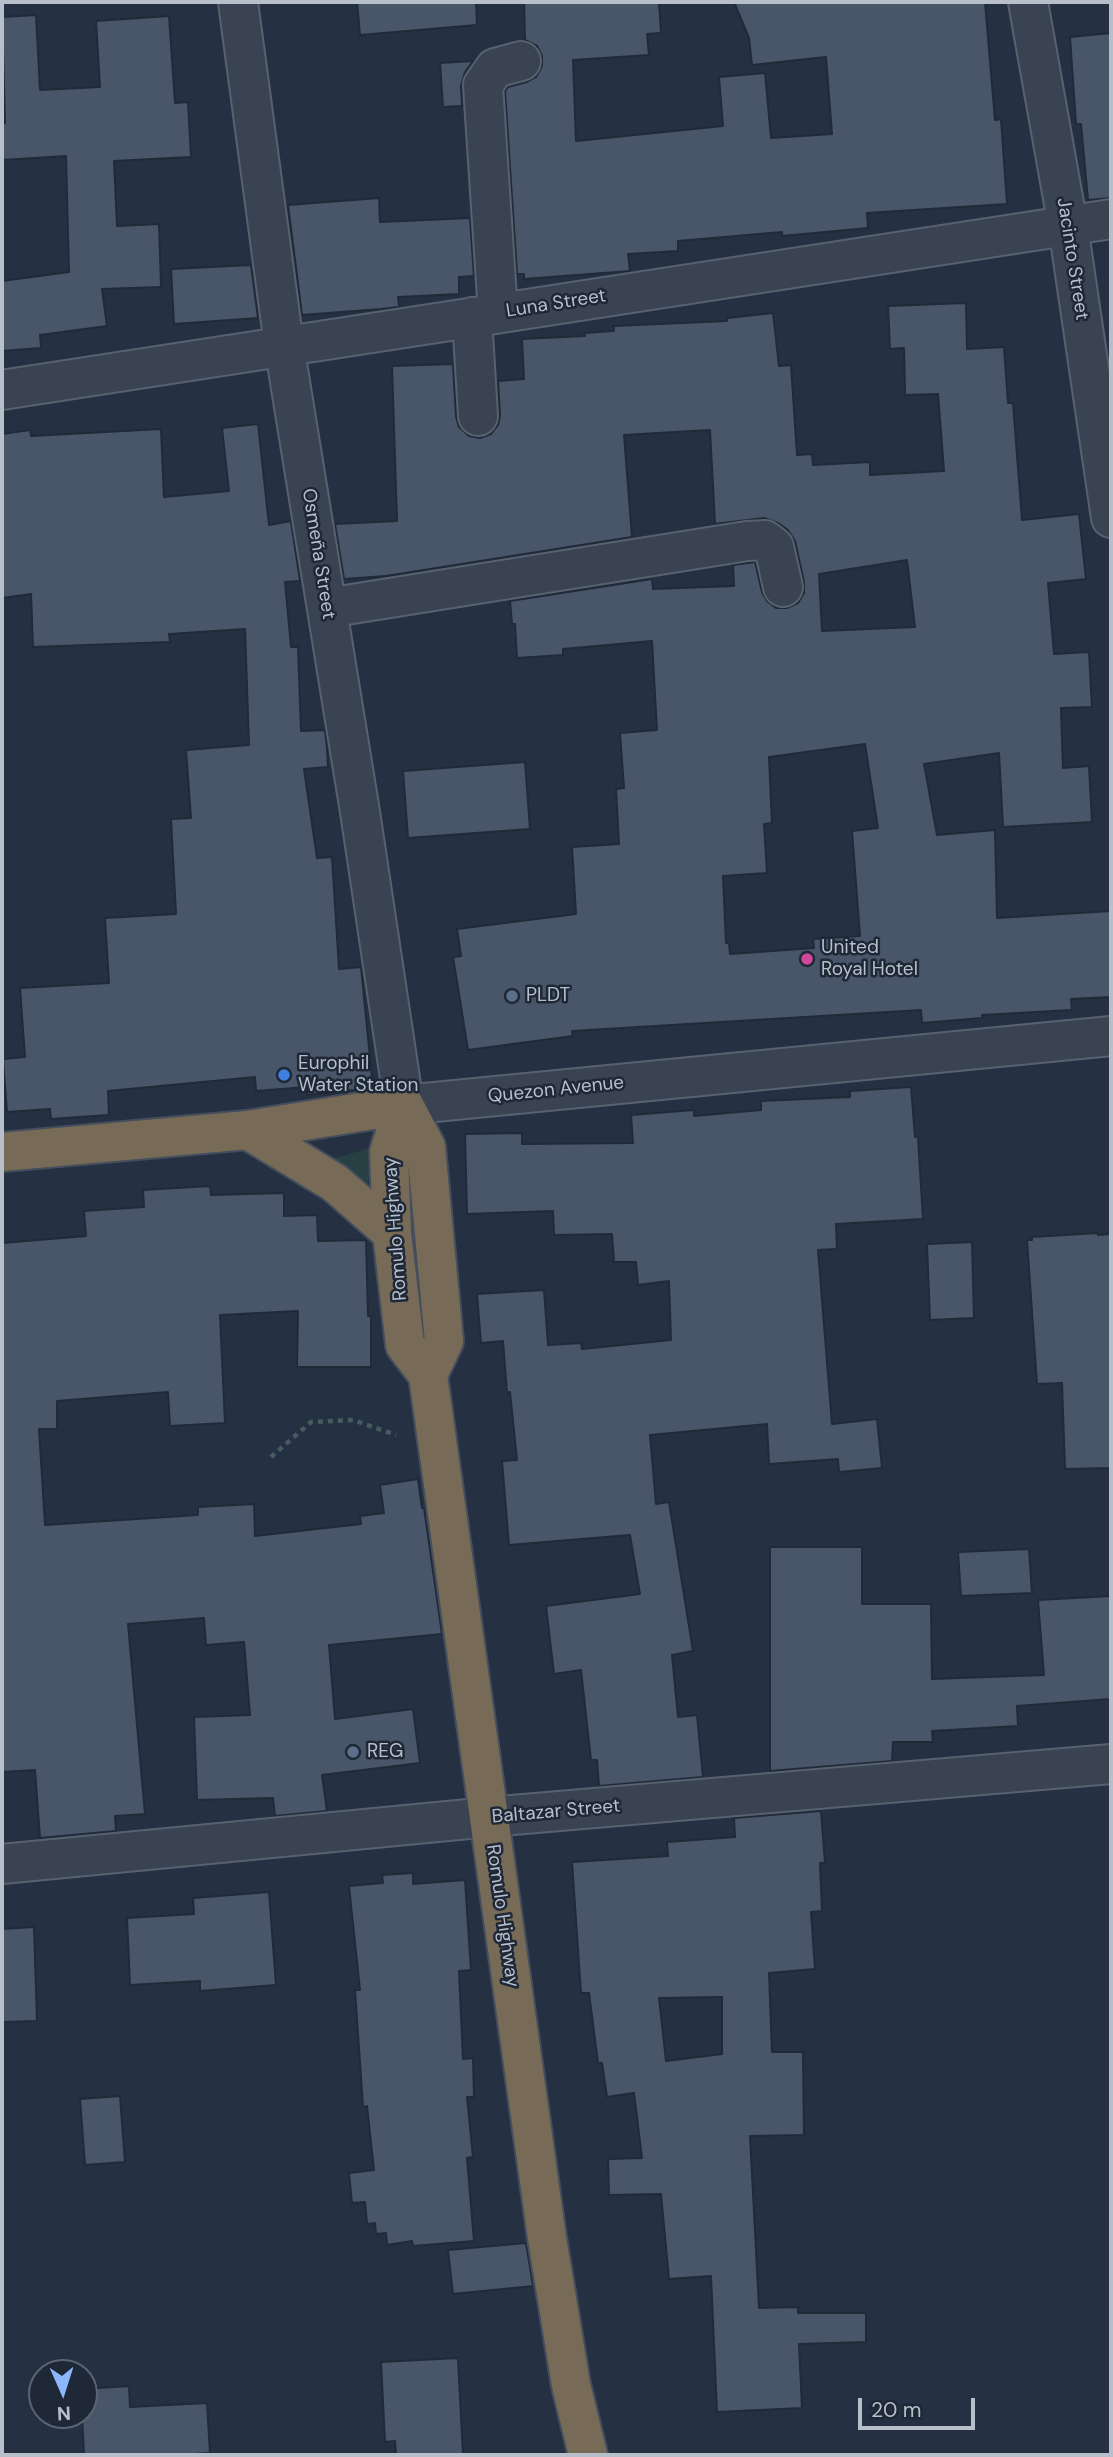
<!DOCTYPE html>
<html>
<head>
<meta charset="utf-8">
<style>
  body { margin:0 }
  #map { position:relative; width:1113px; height:2457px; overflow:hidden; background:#253142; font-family:"DM Sans",sans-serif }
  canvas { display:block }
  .frame { position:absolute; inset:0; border:4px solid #b7bfcb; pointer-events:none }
  .north { position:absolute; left:28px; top:2359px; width:70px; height:70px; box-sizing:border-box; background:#1e2837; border:2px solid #5b6472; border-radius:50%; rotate:177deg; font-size:19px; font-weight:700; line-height:28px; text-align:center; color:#b7bfcb }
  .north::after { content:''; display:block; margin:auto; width:24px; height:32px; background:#8db7fa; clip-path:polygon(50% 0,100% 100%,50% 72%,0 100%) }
  .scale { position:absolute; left:858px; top:2398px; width:117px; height:32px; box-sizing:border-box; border:4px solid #b7bfcb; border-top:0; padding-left:9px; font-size:21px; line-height:24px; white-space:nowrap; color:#b7bfcb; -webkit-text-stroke:5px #1e2837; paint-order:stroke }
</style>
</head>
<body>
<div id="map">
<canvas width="1113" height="2457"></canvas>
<div class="frame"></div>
<div class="north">N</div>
<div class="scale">20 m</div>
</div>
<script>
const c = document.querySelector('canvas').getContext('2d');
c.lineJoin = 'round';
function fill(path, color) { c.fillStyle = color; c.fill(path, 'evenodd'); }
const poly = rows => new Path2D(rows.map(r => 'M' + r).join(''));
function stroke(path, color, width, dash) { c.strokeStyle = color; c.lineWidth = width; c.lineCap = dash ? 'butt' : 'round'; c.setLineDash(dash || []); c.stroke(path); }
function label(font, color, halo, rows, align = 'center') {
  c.font = font + ' "DM Sans",sans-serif'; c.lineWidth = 5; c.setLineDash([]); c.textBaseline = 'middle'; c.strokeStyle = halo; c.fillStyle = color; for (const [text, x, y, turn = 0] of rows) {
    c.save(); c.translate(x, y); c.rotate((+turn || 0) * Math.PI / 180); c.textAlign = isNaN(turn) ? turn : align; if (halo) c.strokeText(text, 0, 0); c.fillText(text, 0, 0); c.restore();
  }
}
fill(poly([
  [370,1148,373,1153,367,1187,332,1159]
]), '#283f43');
const building = poly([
  [357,2,476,2,477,25,360,35,357,2],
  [524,2,659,2,661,33,647,34,649,55,573,60,576,141,723,126,719,77,765,73,771,138,832,134,826,57,752,65,749,38,734,2,985,2,995,120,1001,119,1007,204,867,213,868,228,782,236,782,232,678,241,678,251,628,254,630,271,524,279,524,274,517,274,505,91,508,87,527,82,536,77,542,66,542,56,537,46,525,40,524,2],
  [36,15,40,90,100,87,96,21,169,16,175,103,188,102,191,157,114,161,117,226,159,224,161,287,102,289,107,326,40,335,41,348,2,351,2,281,69,272,66,156,2,160,2,123,5,123,2,17,36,15],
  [1111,33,1111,198,1088,200,1081,124,1076,124,1070,37,1111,33],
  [473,61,465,72,461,86,462,106,443,107,440,63,473,61],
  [379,198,380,222,470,218,474,276,459,277,459,294,398,297,399,307,381,309,302,315,288,205,379,198],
  [251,265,258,318,174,324,171,269,251,265],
  [966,303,967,349,1004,347,1008,403,1013,403,1022,520,1079,514,1086,579,1048,583,1054,654,1089,652,1092,707,1061,708,1063,768,1089,766,1092,822,1003,827,999,753,924,764,937,835,995,830,997,918,1111,911,1111,997,1071,999,1072,1010,982,1015,982,1018,922,1023,921,1010,572,1031,573,1036,468,1050,453,957,461,956,457,929,576,914,572,847,619,844,616,789,624,788,620,733,657,730,652,641,563,649,563,655,517,658,515,624,512,624,510,601,652,579,653,589,734,586,733,565,755,562,762,592,767,601,776,608,787,608,798,603,804,593,804,582,795,541,788,530,778,523,764,518,715,524,710,430,624,435,632,537,386,576,344,579,335,524,397,521,392,366,453,364,456,417,459,427,469,436,480,438,491,434,498,425,500,415,498,381,524,379,522,339,585,336,584,333,614,331,614,326,727,321,727,318,773,313,779,366,791,365,797,455,812,454,813,465,870,462,870,475,944,471,938,394,905,395,904,348,890,349,888,306,966,303],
  [907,560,915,627,822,631,819,574,907,560],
  [865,744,878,828,852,831,860,936,813,939,814,948,730,954,729,943,726,943,723,876,767,873,764,824,772,823,769,757,865,744],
  [258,424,269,525,291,521,300,581,285,582,291,647,298,647,301,731,325,730,327,748,328,767,304,769,317,858,332,857,339,969,361,967,373,1088,307,1095,307,1087,256,1091,255,1077,108,1091,109,1115,51,1119,50,1109,7,1112,3,1059,25,1057,20,988,109,983,105,918,176,914,171,819,191,818,186,750,249,745,245,629,169,634,170,642,33,647,31,594,2,598,2,434,30,430,31,436,161,429,164,497,229,491,222,428,258,424],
  [525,762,530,829,408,838,403,771,525,762],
  [911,1087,915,1137,918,1137,923,1219,836,1224,837,1249,818,1250,832,1424,877,1419,882,1468,839,1472,838,1459,769,1464,767,1424,650,1435,656,1504,669,1502,693,1651,672,1655,678,1717,697,1715,703,1777,599,1786,597,1760,591,1760,581,1670,554,1674,546,1606,640,1594,630,1535,509,1545,502,1461,517,1460,510,1392,507,1393,503,1341,481,1343,477,1294,544,1290,548,1345,581,1343,582,1349,671,1340,669,1281,638,1285,636,1262,614,1262,612,1234,554,1235,553,1211,467,1214,465,1134,522,1133,522,1144,633,1143,631,1115,694,1110,694,1116,761,1110,761,1101,850,1097,850,1091,911,1087],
  [210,1186,211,1195,284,1193,284,1216,317,1215,318,1241,366,1240,368,1316,371,1316,371,1367,297,1367,298,1311,220,1315,225,1423,170,1426,168,1392,57,1401,57,1429,39,1429,45,1525,198,1515,198,1507,254,1504,255,1536,361,1524,360,1516,384,1513,380,1485,418,1479,422,1508,424,1508,442,1634,329,1645,335,1719,413,1709,420,1763,322,1775,327,1811,275,1816,273,1798,197,1800,194,1717,250,1715,244,1642,206,1645,204,1618,128,1624,145,1814,115,1816,116,1831,40,1838,35,1770,2,1772,2,1243,86,1236,84,1211,144,1207,143,1190,210,1186],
  [1098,1233,1098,1235,1111,1234,1111,1468,1065,1469,1062,1383,1037,1384,1027,1240,1032,1240,1032,1237,1098,1233],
  [972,1242,974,1318,930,1320,927,1244,972,1242],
  [770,1547,862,1547,862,1604,931,1604,932,1679,1044,1675,1038,1600,1111,1596,1111,1699,1017,1706,1018,1726,932,1731,933,1742,893,1742,892,1761,770,1771,770,1547],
  [1029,1549,1032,1593,961,1596,958,1552,1029,1549],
  [821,1811,825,1863,820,1863,822,1911,811,1912,815,1969,769,1973,772,2052,803,2052,804,2135,750,2136,759,2308,798,2307,798,2313,866,2313,866,2342,799,2344,802,2408,717,2412,711,2276,669,2279,661,2194,609,2195,608,2159,642,2158,634,2093,607,2097,602,2063,598,2063,589,1993,581,1993,572,1862,668,1856,667,1842,735,1837,734,1818,821,1811],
  [722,1997,722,2054,666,2061,659,1998,722,1997],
  [413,1873,413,1884,465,1880,471,1970,459,1971,463,2059,473,2058,474,2097,467,2097,473,2157,467,2158,474,2241,413,2246,412,2241,387,2245,386,2233,376,2234,375,2223,367,2224,365,2202,352,2203,349,2173,374,2170,367,2106,363,2107,355,1990,360,1990,349,1886,383,1883,382,1875,413,1873],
  [269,1892,276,1985,200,1991,200,1981,130,1985,127,1918,194,1914,193,1898,269,1892],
  [34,1927,37,2021,2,2022,2,1929,34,1927],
  [120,2096,125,2162,85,2165,80,2099,120,2096],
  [526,2243,533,2286,453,2294,448,2250,526,2243],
  [458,2358,463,2455,396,2455,395,2441,385,2442,381,2362,458,2358],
  [129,2386,130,2407,207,2403,210,2453,177,2455,84,2455,82,2415,84,2415,84,2389,129,2386]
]);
fill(building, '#495568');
stroke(building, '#212a39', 2);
const minor = poly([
  [238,2,284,345,360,812,404,1105,1111,1036],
  [1028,2,1068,226,1111,518],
  [498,313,483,85,495,68,521,61],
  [472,317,478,416],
  [2,390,1111,219],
  [327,608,747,541,765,540,774,547,783,587],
  [2,1864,489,1817,1111,1764]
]);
const highway = poly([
  [404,1105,389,1152,392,1233,405,1345,428,1375,547,2238,571,2385,588,2455],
  [404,1105,426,1147,444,1341,428,1375],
  [248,1130,335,1183,392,1233],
  [2,1152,248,1130,404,1105]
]);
stroke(minor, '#58616f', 42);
stroke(highway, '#454e5c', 42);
stroke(poly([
  [271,1457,311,1422,353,1420,396,1435]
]), '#465c5f', 4.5, [5, 5]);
stroke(minor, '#3a4351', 38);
stroke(highway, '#776b57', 38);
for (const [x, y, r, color] of [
  [807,959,7,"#d1479c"],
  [512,996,7,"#5c6f8a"],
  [284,1075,7,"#3f7fe0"],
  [353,1752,7,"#5c6f8a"]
]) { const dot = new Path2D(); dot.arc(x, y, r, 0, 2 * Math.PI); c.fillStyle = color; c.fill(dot); stroke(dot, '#1e2837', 2.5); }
label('19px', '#b7bfcb', '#1e2837', [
  ["Jacinto Street",1072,259,81],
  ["Luna Street",556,304,-9],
  ["Osmeña Street",318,554,81],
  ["Quezon Avenue",556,1090,-6],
  ["Romulo Highway",396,1229,-94],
  ["Baltazar Street",556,1812,-5],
  ["Romulo Highway",502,1916,82]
]);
label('19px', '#b7bfcb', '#1e2837', [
  ["United",821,948],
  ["Royal Hotel",821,970],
  ["PLDT",526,996],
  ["Europhil",298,1064],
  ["Water Station",298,1086],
  ["REG",367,1752]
], 'left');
</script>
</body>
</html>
